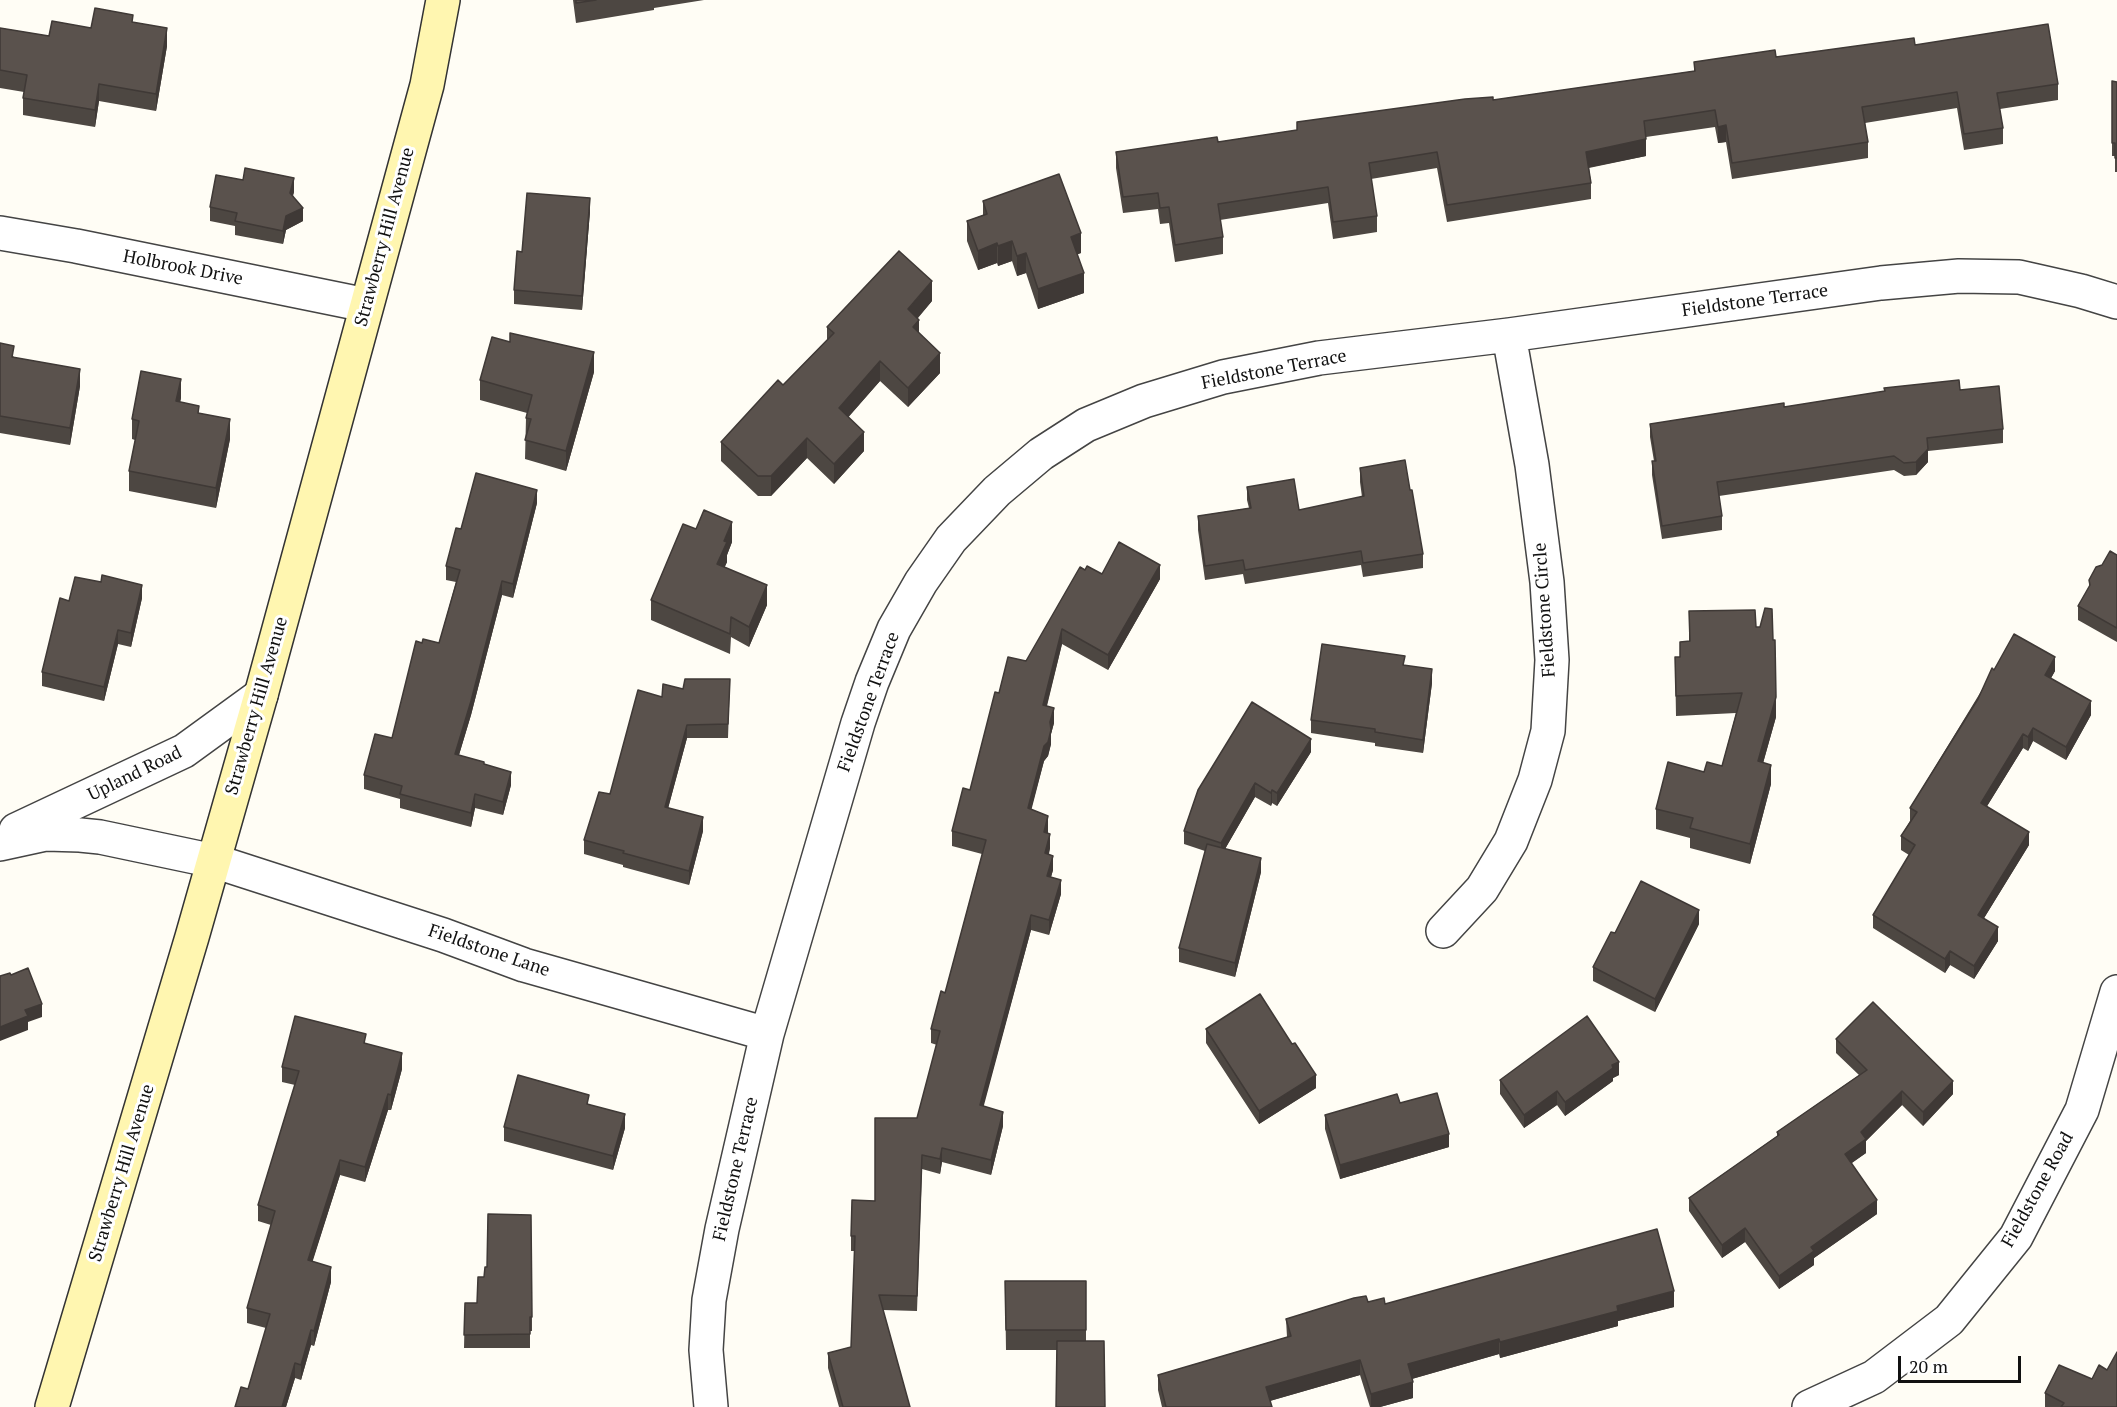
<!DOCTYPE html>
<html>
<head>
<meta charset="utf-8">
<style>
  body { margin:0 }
  #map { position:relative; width:2117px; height:1407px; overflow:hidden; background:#fffdf5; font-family:"PT Serif",serif }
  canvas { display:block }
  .scale { position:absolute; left:1898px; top:1356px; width:123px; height:27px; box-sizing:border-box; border:3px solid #111; border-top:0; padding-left:8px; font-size:18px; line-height:21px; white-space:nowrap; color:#111; -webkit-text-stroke:4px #fff; paint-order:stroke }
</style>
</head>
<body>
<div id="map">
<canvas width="2117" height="1407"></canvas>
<div class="scale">20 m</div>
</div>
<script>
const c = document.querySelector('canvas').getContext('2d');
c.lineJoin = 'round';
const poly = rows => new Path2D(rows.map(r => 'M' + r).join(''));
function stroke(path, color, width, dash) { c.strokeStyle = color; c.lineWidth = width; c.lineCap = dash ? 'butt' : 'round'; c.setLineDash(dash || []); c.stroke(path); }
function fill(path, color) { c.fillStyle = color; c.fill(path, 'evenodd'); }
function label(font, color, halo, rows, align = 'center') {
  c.font = font + ' "PT Serif",serif'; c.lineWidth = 6; c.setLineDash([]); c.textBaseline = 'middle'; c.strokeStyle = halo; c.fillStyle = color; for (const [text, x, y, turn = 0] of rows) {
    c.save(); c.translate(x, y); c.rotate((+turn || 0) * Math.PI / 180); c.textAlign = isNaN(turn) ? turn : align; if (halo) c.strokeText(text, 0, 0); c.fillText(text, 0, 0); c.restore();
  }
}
const street = poly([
  [0,233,76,246,366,305],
  [16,830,184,751,261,695],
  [0,844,46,834,80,835,100,837,214,861,443,935,524,965,767,1034],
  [1443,931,1482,889,1511,841,1535,780,1548,731,1552,660,1547,582,1532,465,1509,335],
  [711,1407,706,1350,709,1300,722,1229,767,1034,858,723,872,682,894,629,921,582,951,539,997,491,1041,454,1086,425,1144,401,1223,377,1319,358,1509,335,1881,283,1959,276,2019,277,2081,291,2117,302],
  [1809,1407,1874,1377,1949,1320,2016,1237,2082,1110,2117,992]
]);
const secondary = poly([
  [52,1407,192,937,261,695,427,85,443,0]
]);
stroke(street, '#444', 36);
stroke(secondary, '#333', 36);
stroke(street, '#fff', 33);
stroke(secondary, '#fff6b0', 33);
fill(poly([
  [573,0,704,0,654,8,654,10,576,23],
  [133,22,167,46,156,111,99,101,95,127,23,115,23,98,24,92,0,88,0,28,49,36,91,28],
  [1915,45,2058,84,2058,100,2000,109,2003,128,2003,144,1964,150,1957,108,1865,123,1868,142,1868,158,1732,179,1726,142,1718,143,1715,127,1646,137,1646,156,1589,168,1591,183,1591,199,1447,222,1437,168,1371,179,1377,216,1377,232,1333,239,1328,203,1220,220,1223,237,1223,254,1175,262,1169,223,1160,224,1158,209,1123,213,1116,168,1116,152,1218,142,1297,130,1297,122,1493,100,1694,71,1694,62,1776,57],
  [2112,81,2117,82,2117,172,2115,172,2115,156,2112,156],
  [294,192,293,195,303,221,286,230,283,244,235,235,235,226,210,221,210,207],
  [983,201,1081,253,1077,254,1084,293,1038,309,1026,273,1017,276,1012,261,998,266,997,263,978,270,967,241,967,221,983,215],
  [590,211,582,310,514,304,514,290,522,252],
  [932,301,918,318,919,333,940,373,908,407,880,381,848,417,864,451,834,484,807,458,771,496,758,496,721,461,721,442,783,385,827,340,827,327],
  [0,343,14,357,80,386,70,445,0,433],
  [594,372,566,471,525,459,526,418,527,413,480,400,480,380],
  [1960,390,2003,429,2003,443,1928,451,1928,462,1916,475,1904,476,1894,470,1719,496,1722,516,1722,530,1662,539,1652,475,1652,461,1654,461,1650,437,1650,424,1784,407],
  [181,398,180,402,199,413,230,439,216,508,129,491,129,471,135,440,132,439,132,419],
  [1360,468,1423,554,1423,568,1363,577,1361,565,1245,584,1243,574,1205,580,1198,530,1198,516,1249,508,1247,500,1247,487,1299,510,1362,497,1360,482],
  [537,503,513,598,502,595,471,715,459,755,484,764,511,785,503,815,475,808,471,827,400,808,400,799,364,789,364,775,392,738,422,643,439,643,456,582,446,580,446,566,461,529],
  [696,529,732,542,727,555,727,562,724,568,767,605,749,647,731,637,730,654,651,620,651,600],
  [2117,555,2117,642,2078,620,2078,606,2089,587,2089,580,2102,565],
  [1085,570,1102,574,1160,579,1108,670,1062,644,1047,706,1054,723,1051,734,1051,744,1048,756,1044,761,1031,809,1048,831,1048,833,1050,848,1049,854,1053,870,1051,877,1061,894,1049,935,1031,930,983,1106,1003,1126,991,1175,942,1162,940,1174,922,1169,917,1311,883,1310,910,1407,839,1407,828,1368,828,1353,851,1347,855,1251,851,1251,851,1236,875,1201,917,1118,937,1045,931,1043,931,1029,945,993,982,854,952,846,952,831,970,790,999,693,1026,661],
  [142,598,131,647,118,644,104,701,42,686,42,672,69,601],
  [1689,611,1756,627,1776,717,1763,763,1771,784,1750,864,1690,848,1690,838,1656,829,1656,809,1704,772,1722,766,1736,713,1676,716,1675,657,1680,657,1680,642,1689,641],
  [1405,666,1432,683,1423,753,1375,746,1375,743,1311,733,1311,720],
  [1994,670,2055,671,2051,678,2091,715,2066,760,2033,741,2028,751,2023,748,1987,806,2029,845,1984,918,1998,941,1974,979,1950,965,1945,973,1873,928,1873,915,1909,855,1901,850,1901,836,1910,821,1910,808],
  [730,679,728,738,687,738,668,808,703,831,689,885,623,867,623,865,584,854,584,840,662,697,683,689],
  [1311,752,1277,806,1272,803,1271,806,1255,797,1225,849,1261,872,1235,977,1179,962,1179,948,1205,851,1184,844,1184,831,1198,790],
  [1699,924,1655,1012,1593,981,1593,967,1615,933],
  [1206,1029,1316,1088,1259,1124,1206,1043],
  [1836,1039,1953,1094,1923,1126,1902,1105,1866,1141,1866,1153,1851,1163,1877,1214,1814,1258,1814,1265,1779,1289,1745,1242,1722,1258,1689,1211,1689,1198,1777,1136,1777,1132,1859,1075,1836,1053],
  [366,1044,402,1069,391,1110,388,1110,365,1182,340,1175,312,1262,331,1282,314,1346,311,1345,301,1380,295,1378,286,1407,235,1407,248,1389,266,1328,247,1323,247,1308,271,1225,258,1221,258,1205,295,1085,282,1082,282,1067],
  [1619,1075,1613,1078,1613,1081,1565,1116,1557,1105,1524,1128,1500,1094,1500,1080],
  [1400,1103,1449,1147,1340,1179,1325,1129,1325,1115],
  [589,1105,625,1128,613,1170,504,1141,504,1127],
  [1005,1281,1086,1281,1086,1341,1057,1350,1006,1350],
  [1368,1302,1385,1304,1674,1307,1618,1321,1618,1326,1500,1358,1499,1354,1412,1379,1413,1398,1380,1407,1370,1407,1360,1375,1270,1401,1272,1407,1162,1407,1158,1390,1158,1375,1287,1337,1286,1319],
  [465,1303,532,1317,532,1331,530,1331,530,1348,464,1348],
  [2107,1370,2117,1407,2045,1407,2045,1393,2092,1379]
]), '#4d4742');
fill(poly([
  [167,28,167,46,156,111,156,94],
  [99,84,99,101,95,127,95,110],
  [1726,125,1726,142,1718,143,1718,127],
  [1646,139,1646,156,1586,168,1586,152],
  [294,178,294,192,290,206,290,193],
  [590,198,590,211,582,310,582,296],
  [303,208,303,221,286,230,283,244,283,231,286,216],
  [1081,233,1081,253,1071,257,1071,237],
  [1012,241,1012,261,998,266,998,246],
  [997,243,997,263,978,270,978,251],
  [1026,253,1026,273,1017,276,1017,256],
  [1084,273,1084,293,1038,309,1038,289],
  [932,281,932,301,908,329,908,309],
  [919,320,919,340,913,327],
  [594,352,594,372,566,471,566,451],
  [940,353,940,373,908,407,908,388],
  [880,361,880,381,839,428,839,408],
  [80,369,80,386,70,445,70,428],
  [181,379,181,398,176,421,176,401],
  [230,419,230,439,216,508,216,488],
  [864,432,864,451,834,484,834,464],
  [807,438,807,458,771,496,771,476],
  [1928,449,1928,462,1916,475,1916,462],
  [537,490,537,503,513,598,513,584],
  [732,522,732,542,727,555,727,562,717,584,717,564,724,541],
  [1160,565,1160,579,1108,670,1108,655],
  [502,581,502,595,471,715,455,768,455,754],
  [142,585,142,598,131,647,131,633],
  [767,585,767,605,749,647,749,627],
  [1062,629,1062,644,1043,720,1043,705],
  [118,630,118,644,104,701,104,687],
  [2055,657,2055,671,2045,689,2045,675],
  [1432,669,1432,683,1423,753,1423,740],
  [1776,697,1776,717,1758,781,1758,761],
  [2091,701,2091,715,2066,760,2066,747],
  [1054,708,1054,723,1051,734,1051,744,1048,756,1044,761,1028,823,1028,808],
  [687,725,687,738,665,820,665,807],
  [2033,728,2033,741,2028,751,2028,737],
  [2023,734,2023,748,1981,816,1981,803],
  [1311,739,1311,752,1277,806,1277,793],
  [1771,765,1771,784,1750,864,1750,844],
  [511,772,511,785,503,815,503,802],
  [1255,783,1255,797,1221,856,1221,843],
  [1272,790,1272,803,1271,806,1271,793],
  [475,794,475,808,471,827,471,813],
  [1048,816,1048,831,1044,847,1044,832],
  [703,817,703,831,689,885,689,871],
  [2029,832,2029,845,1978,928,1978,915],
  [1050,834,1050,848,1045,868,1045,853],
  [1053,856,1053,870,1047,891,1047,876],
  [1261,858,1261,872,1235,977,1235,963],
  [1061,880,1061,894,1049,935,1049,920],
  [1699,910,1699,924,1655,1012,1655,999],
  [1031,915,1031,930,980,1120,980,1105],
  [1998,927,1998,941,1974,979,1974,966],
  [1950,951,1950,965,1945,973,1945,959],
  [42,1004,42,1017,28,1022,28,1030,0,1041,0,1027,25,1010],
  [402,1053,402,1069,391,1110,391,1095],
  [1619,1062,1619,1075,1613,1078,1613,1081,1565,1116,1565,1102,1612,1065],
  [1316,1075,1316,1088,1259,1124,1259,1111],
  [1953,1081,1953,1094,1923,1126,1923,1112],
  [1557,1091,1557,1105,1524,1128,1524,1115],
  [1902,1091,1902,1105,1866,1141,1866,1153,1845,1168,1845,1154,1861,1132],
  [388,1094,388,1110,365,1182,365,1167],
  [1003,1112,1003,1126,991,1175,991,1160],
  [625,1114,625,1128,613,1170,613,1156],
  [1449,1134,1449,1147,1340,1179,1340,1165],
  [942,1148,942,1162,940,1174,940,1159],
  [340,1160,340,1175,308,1276,308,1260],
  [1877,1200,1877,1214,1814,1258,1814,1265,1779,1289,1779,1276,1811,1247],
  [1745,1228,1745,1242,1722,1258,1722,1245],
  [331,1267,331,1282,314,1346,314,1331],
  [1674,1291,1674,1307,1618,1321,1618,1326,1500,1358,1500,1342,1617,1306],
  [311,1330,311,1345,301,1380,301,1365],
  [1499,1339,1499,1354,1408,1380,1408,1364],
  [1360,1360,1360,1375,1266,1402,1266,1387],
  [295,1363,295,1378,286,1407,282,1407],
  [1413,1382,1413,1398,1380,1407,1371,1407,1371,1394]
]), '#3f3936');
const building = poly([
  [576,0,596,0,576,3,576,0],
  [95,8,133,15,132,22,167,28,156,94,99,84,95,110,23,98,27,75,0,70,0,28,49,36,52,21,91,28,95,8],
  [2048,24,2058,84,1997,93,2003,128,1964,134,1957,92,1862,107,1868,142,1732,163,1726,125,1718,127,1715,110,1644,121,1646,139,1586,152,1591,183,1447,205,1437,152,1369,163,1377,216,1333,222,1328,187,1218,204,1223,237,1175,245,1169,207,1160,208,1158,193,1123,197,1116,152,1217,137,1218,142,1297,130,1297,122,1465,99,1493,97,1493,100,1695,71,1694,62,1775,50,1776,57,1914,38,1915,45,2048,24],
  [2112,81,2117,82,2117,158,2115,158,2115,143,2112,143,2112,81],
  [245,168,294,178,290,193,303,208,286,216,283,231,235,221,237,213,210,207,216,175,243,180,245,168],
  [1059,174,1081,233,1071,237,1084,273,1038,289,1026,253,1017,256,1012,241,998,246,997,243,978,251,967,221,987,214,983,201,1059,174],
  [527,193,590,198,582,296,514,290,517,251,522,252,527,193],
  [899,251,932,281,908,309,919,320,913,327,940,353,908,388,880,361,839,408,864,432,834,464,807,438,771,476,758,476,721,442,778,380,783,385,834,333,827,327,899,251],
  [510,333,594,352,566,451,525,440,531,419,526,418,532,395,480,380,492,337,510,342,510,333],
  [0,343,14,346,12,357,80,369,70,428,0,416,0,343],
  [141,371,181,379,176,401,199,406,198,413,230,419,216,488,129,471,139,421,132,419,141,371],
  [1959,380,1960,390,1999,386,2003,429,1927,438,1928,449,1916,462,1904,463,1894,456,1717,482,1722,516,1662,526,1652,461,1656,461,1650,424,1784,403,1784,407,1885,391,1884,388,1959,380],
  [1405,460,1410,490,1412,490,1423,554,1363,563,1361,551,1245,570,1243,560,1205,566,1198,516,1251,508,1247,487,1294,479,1299,510,1364,496,1360,468,1405,460],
  [476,473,537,490,513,584,502,581,471,701,455,754,484,762,484,764,511,772,503,802,475,794,471,813,400,794,402,786,364,775,375,734,392,738,416,641,422,643,423,639,439,643,460,570,446,566,456,528,461,529,476,473],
  [704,510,732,522,724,541,727,542,717,564,767,585,749,627,731,617,730,634,651,600,683,524,696,529,704,510],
  [1119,542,1160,565,1108,655,1062,629,1043,705,1054,708,1050,722,1051,730,1048,742,1044,746,1028,808,1048,816,1044,832,1050,834,1045,853,1053,856,1047,876,1061,880,1049,920,1031,915,980,1105,1003,1112,991,1160,942,1148,940,1159,922,1155,917,1296,879,1295,910,1407,843,1407,828,1353,851,1347,855,1236,851,1236,852,1200,875,1201,875,1118,917,1118,940,1031,931,1029,941,991,945,993,986,840,952,831,963,788,970,790,995,692,999,693,1008,657,1026,661,1080,567,1085,570,1087,566,1102,574,1119,542],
  [2110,551,2117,555,2117,628,2078,606,2090,585,2089,580,2096,567,2102,565,2110,551],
  [102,575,142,585,131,633,118,630,104,687,42,672,60,598,69,601,75,577,101,582,102,575],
  [1765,608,1772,609,1773,640,1775,640,1776,697,1758,761,1771,765,1750,844,1690,828,1693,818,1656,809,1668,762,1704,772,1707,762,1722,766,1742,693,1676,696,1675,657,1680,657,1680,642,1690,641,1689,611,1755,610,1756,627,1760,627,1765,608],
  [2014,634,2055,657,2045,675,2091,701,2066,747,2033,728,2028,737,2023,734,1981,803,2029,832,1978,915,1998,927,1974,966,1950,951,1945,959,1873,915,1915,845,1901,836,1917,812,1910,808,1978,699,1992,668,1994,670,2014,634],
  [1322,644,1405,656,1403,665,1432,669,1423,740,1375,732,1375,729,1311,720,1322,644],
  [685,679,730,679,728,724,687,725,665,807,703,817,689,871,623,853,624,851,584,840,599,792,610,794,638,690,662,697,663,684,683,689,685,679],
  [1252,702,1311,739,1277,793,1272,790,1271,793,1255,783,1221,843,1184,831,1198,790,1252,702],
  [1207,844,1261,858,1235,963,1179,948,1207,844],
  [1641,881,1699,910,1655,999,1593,967,1611,932,1615,933,1641,881],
  [28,968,42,1004,25,1010,28,1016,0,1027,0,976,10,973,11,975,28,968],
  [1260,994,1292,1044,1295,1043,1316,1075,1259,1111,1206,1029,1260,994],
  [1873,1002,1953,1081,1923,1112,1902,1091,1861,1132,1866,1139,1845,1154,1877,1200,1811,1247,1814,1251,1779,1276,1745,1228,1722,1245,1689,1198,1779,1135,1777,1132,1867,1070,1836,1039,1873,1002],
  [295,1016,366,1034,364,1043,402,1053,391,1095,388,1094,365,1167,340,1160,308,1260,331,1267,314,1331,311,1330,301,1365,295,1363,282,1407,235,1407,241,1387,248,1389,270,1314,247,1308,275,1211,258,1205,299,1071,282,1067,295,1016],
  [1587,1016,1619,1062,1612,1065,1613,1068,1565,1102,1557,1091,1524,1115,1500,1080,1587,1016],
  [518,1075,589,1095,587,1104,625,1114,613,1156,504,1127,518,1075],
  [1437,1093,1449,1134,1340,1165,1325,1115,1397,1094,1400,1103,1437,1093],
  [488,1214,531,1215,532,1317,530,1317,530,1334,464,1335,465,1303,477,1303,478,1277,484,1277,485,1267,487,1267,488,1214],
  [1657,1229,1674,1291,1617,1306,1618,1311,1500,1342,1499,1339,1408,1364,1413,1382,1371,1394,1360,1360,1266,1387,1272,1407,1166,1407,1158,1375,1291,1336,1286,1319,1354,1298,1366,1296,1368,1302,1384,1298,1385,1304,1657,1229],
  [1005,1281,1086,1281,1086,1330,1006,1330,1005,1281],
  [1057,1341,1104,1341,1105,1407,1056,1407,1057,1341],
  [2117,1352,2117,1407,2061,1407,2064,1403,2045,1393,2059,1365,2092,1379,2099,1365,2107,1370,2117,1352]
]);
fill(building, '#5a524d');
stroke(building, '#3f3936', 1.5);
label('18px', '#111', '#fff', [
  ["Strawberry Hill Avenue",385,237,-75],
  ["Holbrook Drive",183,268,11],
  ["Fieldstone Terrace",1755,301,-8],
  ["Fieldstone Terrace",1274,370,-11],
  ["Fieldstone Circle",1545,610,-94],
  ["Fieldstone Terrace",869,702,-70],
  ["Strawberry Hill Avenue",257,706,-74],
  ["Upland Road",135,774,-26],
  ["Fieldstone Lane",489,951,19],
  ["Fieldstone Terrace",736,1169,-77],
  ["Strawberry Hill Avenue",122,1173,-73],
  ["Fieldstone Road",2038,1190,-61]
]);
</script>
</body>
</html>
